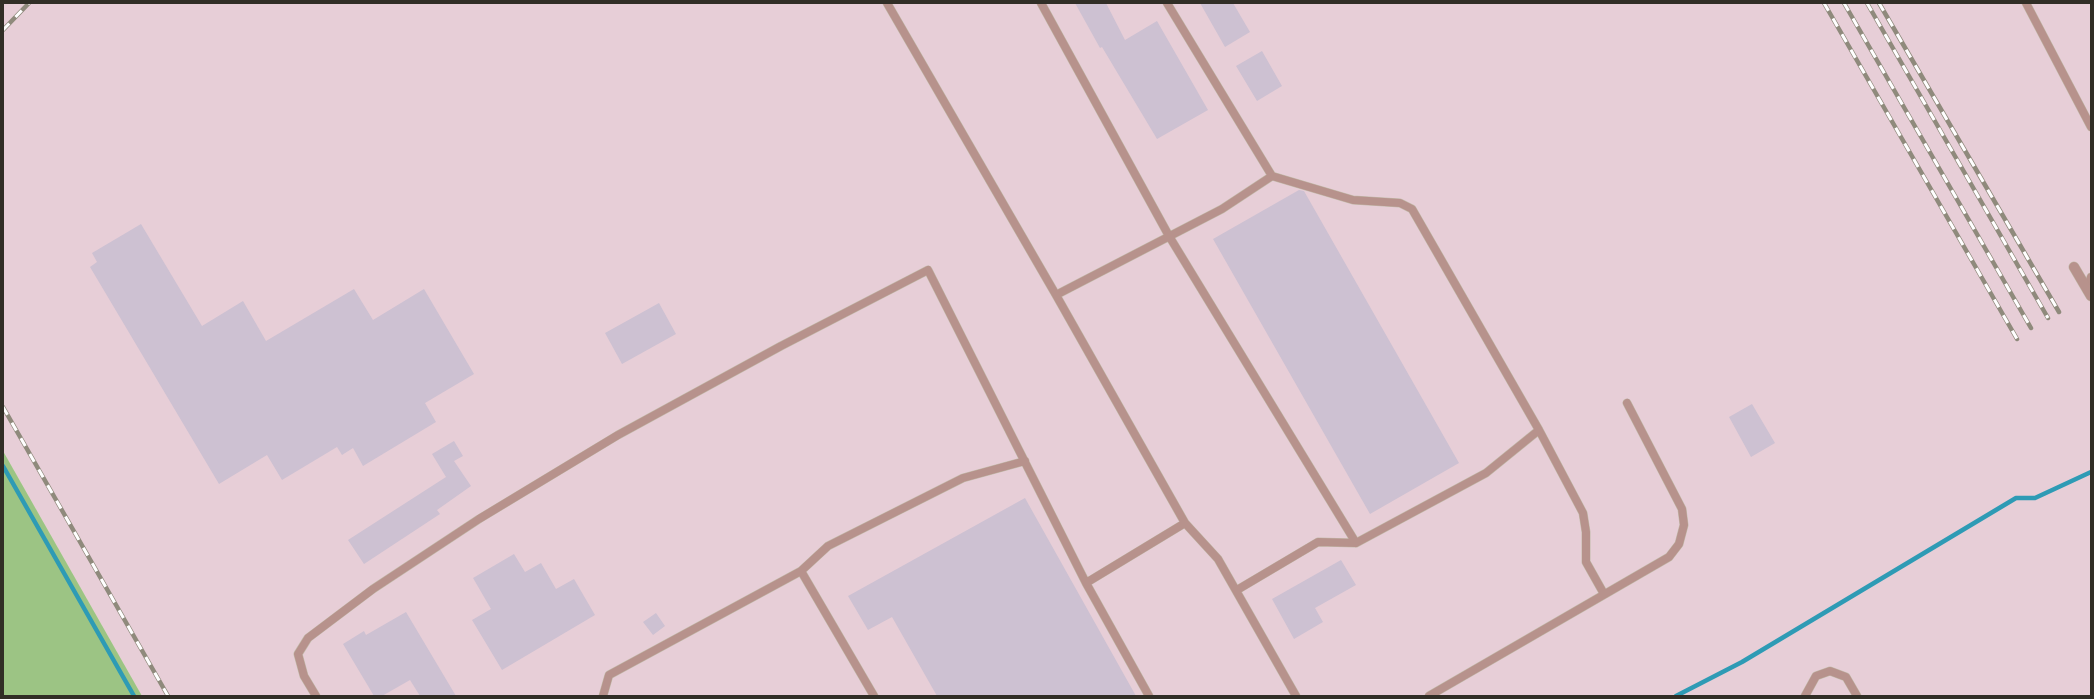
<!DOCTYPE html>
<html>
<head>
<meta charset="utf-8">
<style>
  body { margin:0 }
  #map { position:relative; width:2094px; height:699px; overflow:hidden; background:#e7dfcc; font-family:Georgia,serif }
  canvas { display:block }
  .frame { position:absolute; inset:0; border:4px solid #312e26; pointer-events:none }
</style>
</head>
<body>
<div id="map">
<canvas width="2094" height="699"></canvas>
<div class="frame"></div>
</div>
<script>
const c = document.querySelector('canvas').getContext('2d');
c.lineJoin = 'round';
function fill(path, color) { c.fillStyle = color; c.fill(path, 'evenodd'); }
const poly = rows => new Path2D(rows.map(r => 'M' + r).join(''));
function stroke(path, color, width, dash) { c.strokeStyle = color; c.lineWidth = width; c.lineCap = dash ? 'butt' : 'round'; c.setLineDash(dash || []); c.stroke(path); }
fill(poly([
  [3,3,2091,3,2091,696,142,696,3,451]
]), '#e7ced7');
fill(poly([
  [3,451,142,696,3,696]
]), '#9cc484');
stroke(poly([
  [3,466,134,696],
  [1676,696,1742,662,2016,498,2035,498,2091,472]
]), '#2e9bb5', 4.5);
fill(poly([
  [1075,3,1106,3,1125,40,1157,21,1208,110,1157,139,1102,47,1100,48],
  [1200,3,1233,3,1250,32,1225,47],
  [1262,51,1282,86,1257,101,1236,66],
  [1299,190,1304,191,1459,463,1370,514,1213,239],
  [141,224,202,326,243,301,266,341,354,289,373,320,424,289,474,374,425,403,436,422,363,466,353,448,342,455,337,447,282,480,267,455,219,484,90,267,97,262,92,253],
  [659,303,676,334,622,364,605,333],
  [1752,404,1775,443,1751,457,1729,417],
  [454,441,463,456,454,461,471,486,437,510,440,514,364,564,348,540,446,477,432,454],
  [1025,498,1136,696,937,696,892,617,868,630,848,596],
  [514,554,525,572,541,563,556,589,574,579,595,615,502,670,472,620,491,609,473,578],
  [1341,560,1356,585,1315,608,1323,622,1294,639,1272,599],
  [406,612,456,696,420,696,410,680,382,696,374,696,343,644,364,631,366,635],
  [656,613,665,626,653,635,643,622]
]), '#cdc1d2');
const lane = poly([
  [887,3,1056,295,1185,523,1218,559,1296,696],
  [1041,3,1169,236,1356,543],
  [1167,3,1272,176,1353,200,1400,203,1412,209,1539,430,1486,473,1356,543,1318,542,1237,590],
  [2026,3,2091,127],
  [2087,290,2091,277],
  [1056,295,1222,209,1272,176],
  [1539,430,1583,513,1586,532,1586,562,1604,594],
  [801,571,828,546,963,478,1025,461],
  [1086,583,1185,523],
  [316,696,304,676,298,654,308,638,373,589,479,519,618,435,781,346,928,270,1086,583,1149,696],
  [603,696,609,675,801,571,874,696],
  [1429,696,1669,557,1679,544,1684,525,1682,509,1627,403],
  [1805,696,1816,676,1830,671,1846,677,1857,696]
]);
const street = poly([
  [2074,267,2091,296]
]);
stroke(lane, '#c3bcab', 9);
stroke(street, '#c3bcab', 11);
stroke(lane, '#b7928c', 8);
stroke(street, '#b7928c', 10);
const rail = poly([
  [1824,3,2017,339],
  [1844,3,2031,328],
  [1867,3,2048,318],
  [1879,3,2059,312],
  [3,30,29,3],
  [3,407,168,696]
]);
stroke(rail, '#8f8a7c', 4.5);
stroke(rail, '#fff', 3, [9]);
</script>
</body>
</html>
